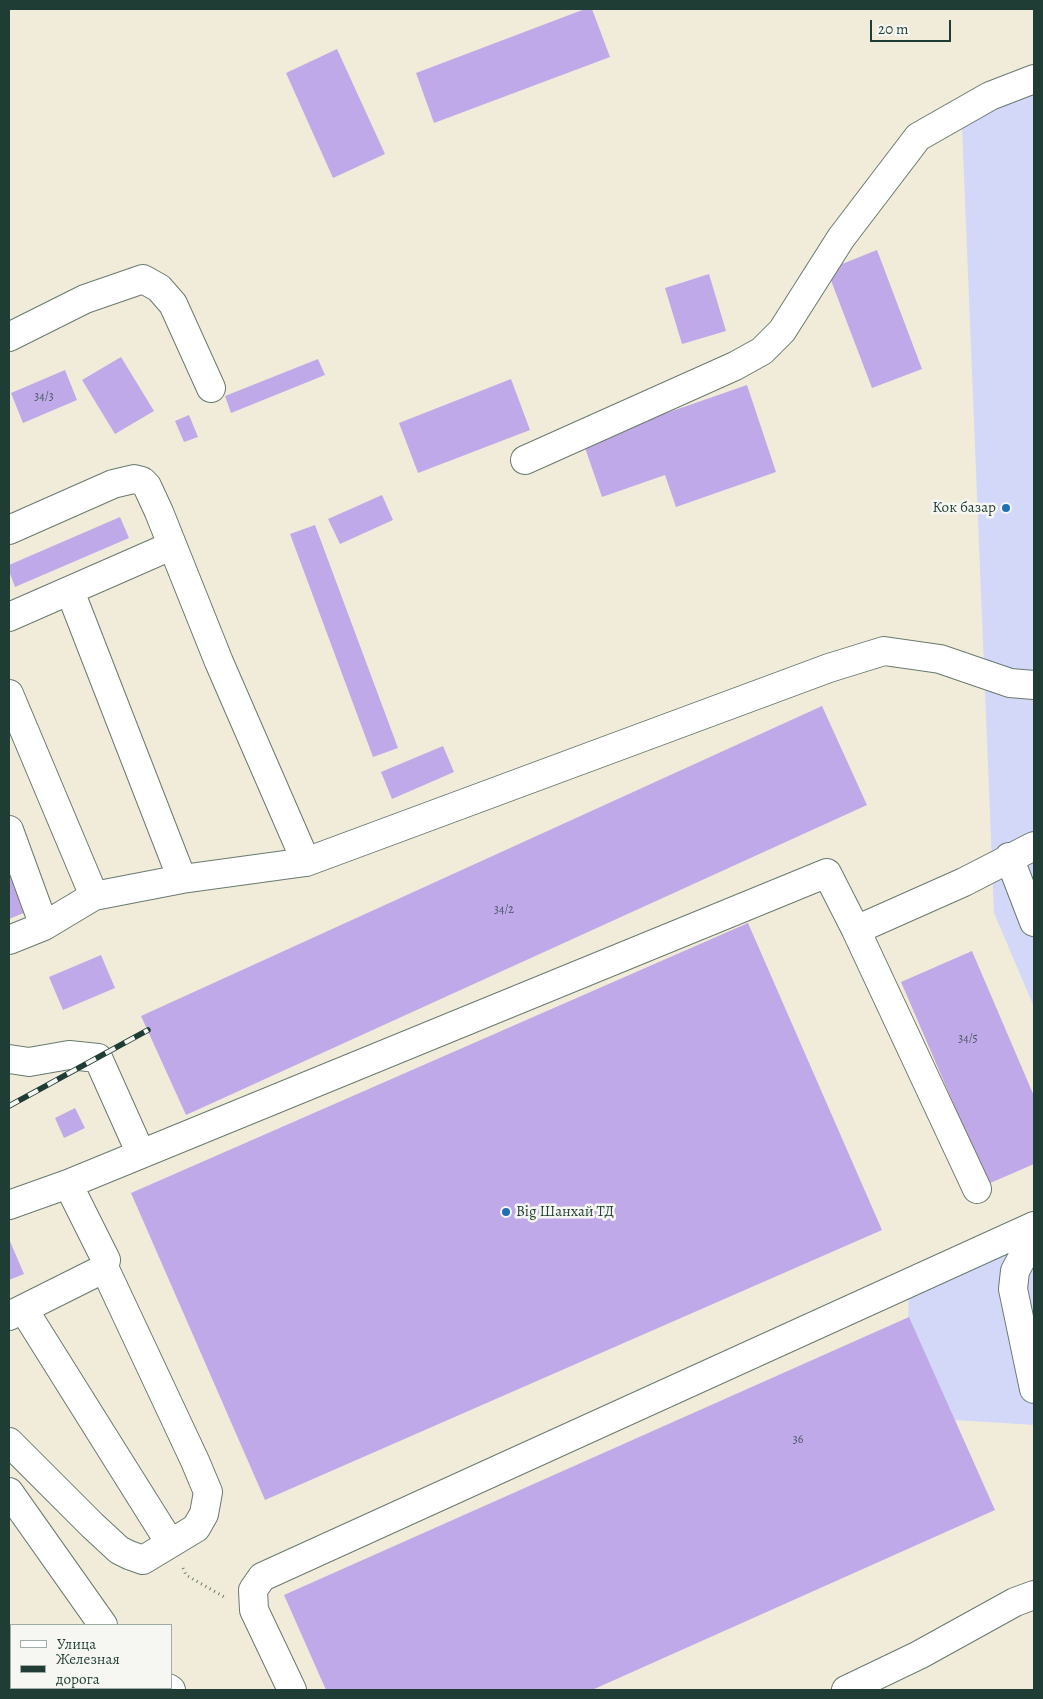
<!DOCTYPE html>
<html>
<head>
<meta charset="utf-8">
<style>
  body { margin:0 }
  #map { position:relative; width:1043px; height:1699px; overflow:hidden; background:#f1ecda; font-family:Alegreya,serif }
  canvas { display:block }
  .frame { position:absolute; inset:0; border:10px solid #1f3d34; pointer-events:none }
  .legend { position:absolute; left:10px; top:1624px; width:162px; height:65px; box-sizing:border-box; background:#f6f6f2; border:1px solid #a0aca6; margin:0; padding:6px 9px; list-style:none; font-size:15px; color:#1f3d34 }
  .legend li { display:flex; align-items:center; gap:10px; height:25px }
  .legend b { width:25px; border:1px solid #a0aca6 }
  .scale { position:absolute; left:870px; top:20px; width:81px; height:22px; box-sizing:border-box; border:2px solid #1f3d34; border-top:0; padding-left:6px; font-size:15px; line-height:18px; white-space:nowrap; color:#1f3d34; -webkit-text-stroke:4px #f6f6f2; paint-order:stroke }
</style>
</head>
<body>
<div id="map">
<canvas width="1043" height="1699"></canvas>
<div class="frame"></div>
<ul class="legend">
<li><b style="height:6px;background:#fff"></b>Улица</li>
<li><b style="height:6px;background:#1f3d34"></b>Железная дорога</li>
</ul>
<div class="scale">20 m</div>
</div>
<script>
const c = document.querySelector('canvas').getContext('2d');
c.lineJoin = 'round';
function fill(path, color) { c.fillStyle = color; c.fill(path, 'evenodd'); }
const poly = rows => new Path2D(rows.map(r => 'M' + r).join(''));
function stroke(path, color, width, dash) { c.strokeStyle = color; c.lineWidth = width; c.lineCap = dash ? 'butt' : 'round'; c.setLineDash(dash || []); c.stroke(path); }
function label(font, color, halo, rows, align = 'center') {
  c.font = font + ' Alegreya,serif'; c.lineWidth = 5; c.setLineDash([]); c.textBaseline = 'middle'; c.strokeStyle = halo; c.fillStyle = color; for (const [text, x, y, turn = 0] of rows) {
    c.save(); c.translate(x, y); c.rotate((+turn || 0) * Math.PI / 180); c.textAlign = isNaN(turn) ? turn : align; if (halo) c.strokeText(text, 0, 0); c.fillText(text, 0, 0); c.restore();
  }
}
fill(poly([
  [1034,71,1034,1007,994,913,961,103],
  [1034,1210,1034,1425,906,1417,909,1284]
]), '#d3d8f9');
fill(poly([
  [585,9,592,9,610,57,434,123,416,73],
  [337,49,385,154,333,178,286,73],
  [877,250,922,369,872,388,827,270],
  [709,274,726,331,682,344,665,288],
  [121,357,154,411,115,434,82,380],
  [318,359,325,375,231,413,225,396],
  [65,370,77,400,23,423,11,393],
  [511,379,530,430,418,473,399,423],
  [747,385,776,472,676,507,665,475,602,497,583,442],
  [189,415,198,437,184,442,175,421],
  [382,495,393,520,340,544,328,519],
  [120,517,129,538,15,587,9,571,9,565],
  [315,525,398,748,373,757,290,534],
  [822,706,867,805,186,1115,141,1016],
  [443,746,454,772,392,799,381,772],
  [9,870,26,912,9,919],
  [748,923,882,1230,265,1500,131,1193],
  [972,951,1034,1096,1034,1164,988,1184,901,982],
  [101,955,115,988,63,1010,49,977],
  [75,1108,85,1128,64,1138,55,1118],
  [9,1239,24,1274,9,1280],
  [909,1317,995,1510,592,1690,326,1690,284,1595]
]), '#c0a9e9');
const minor = poly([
  [9,337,85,299,143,279,159,288,173,304,211,388],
  [525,460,735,366,762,351,782,331,841,238,918,137,990,96,1034,79],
  [9,530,113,484,134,479,142,481,147,486,159,512,219,662,306,862],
  [70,591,182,879],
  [9,617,171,546],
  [9,694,94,896],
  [9,830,44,926,9,940],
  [1009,857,1034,922],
  [44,926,94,896,182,879,306,862,829,668,884,651,940,659,1010,683,1034,685],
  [856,930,964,882,1034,846],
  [9,1059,29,1062,69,1055,98,1058,141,1154],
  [9,1205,68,1184],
  [1034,1250,1022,1258,1015,1271,1013,1289,1034,1389],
  [24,1310,170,1543],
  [9,1316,101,1270,105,1264,106,1260,68,1184,827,873,856,930,977,1189],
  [9,1442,92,1525,119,1550,129,1555,143,1560,196,1528,204,1514,208,1492,195,1461,104,1267],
  [9,1492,103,1625],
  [9,1677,11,1676],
  [168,1688,171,1690],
  [292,1690,254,1610,253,1590,262,1577,1034,1226],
  [846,1690,919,1655,1015,1602,1034,1595]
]);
stroke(minor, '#687a6e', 30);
stroke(poly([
  [183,1568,186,1575,226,1598]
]), '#687a6e', 3, [1, 4]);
stroke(minor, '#fff', 28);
const rail = poly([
  [9,1106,148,1030]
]);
stroke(rail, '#1f3d34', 5.5);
stroke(rail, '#f6f6f2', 4, [11]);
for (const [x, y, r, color] of [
  [1006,508,5,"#1f6fb2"],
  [506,1212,5,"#1f6fb2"]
]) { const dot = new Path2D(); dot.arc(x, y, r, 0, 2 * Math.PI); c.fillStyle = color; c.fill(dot); stroke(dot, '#f6f6f2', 2); }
label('12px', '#475861', null, [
  ["34/3",44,397],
  ["34/2",504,910],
  ["34/5",968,1039],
  ["36",798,1440]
]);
label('15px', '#1f3d34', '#f6f6f2', [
  ["Кок базар",996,508],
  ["Big Шанхай ТД",516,1212,"left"]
], 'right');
</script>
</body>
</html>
